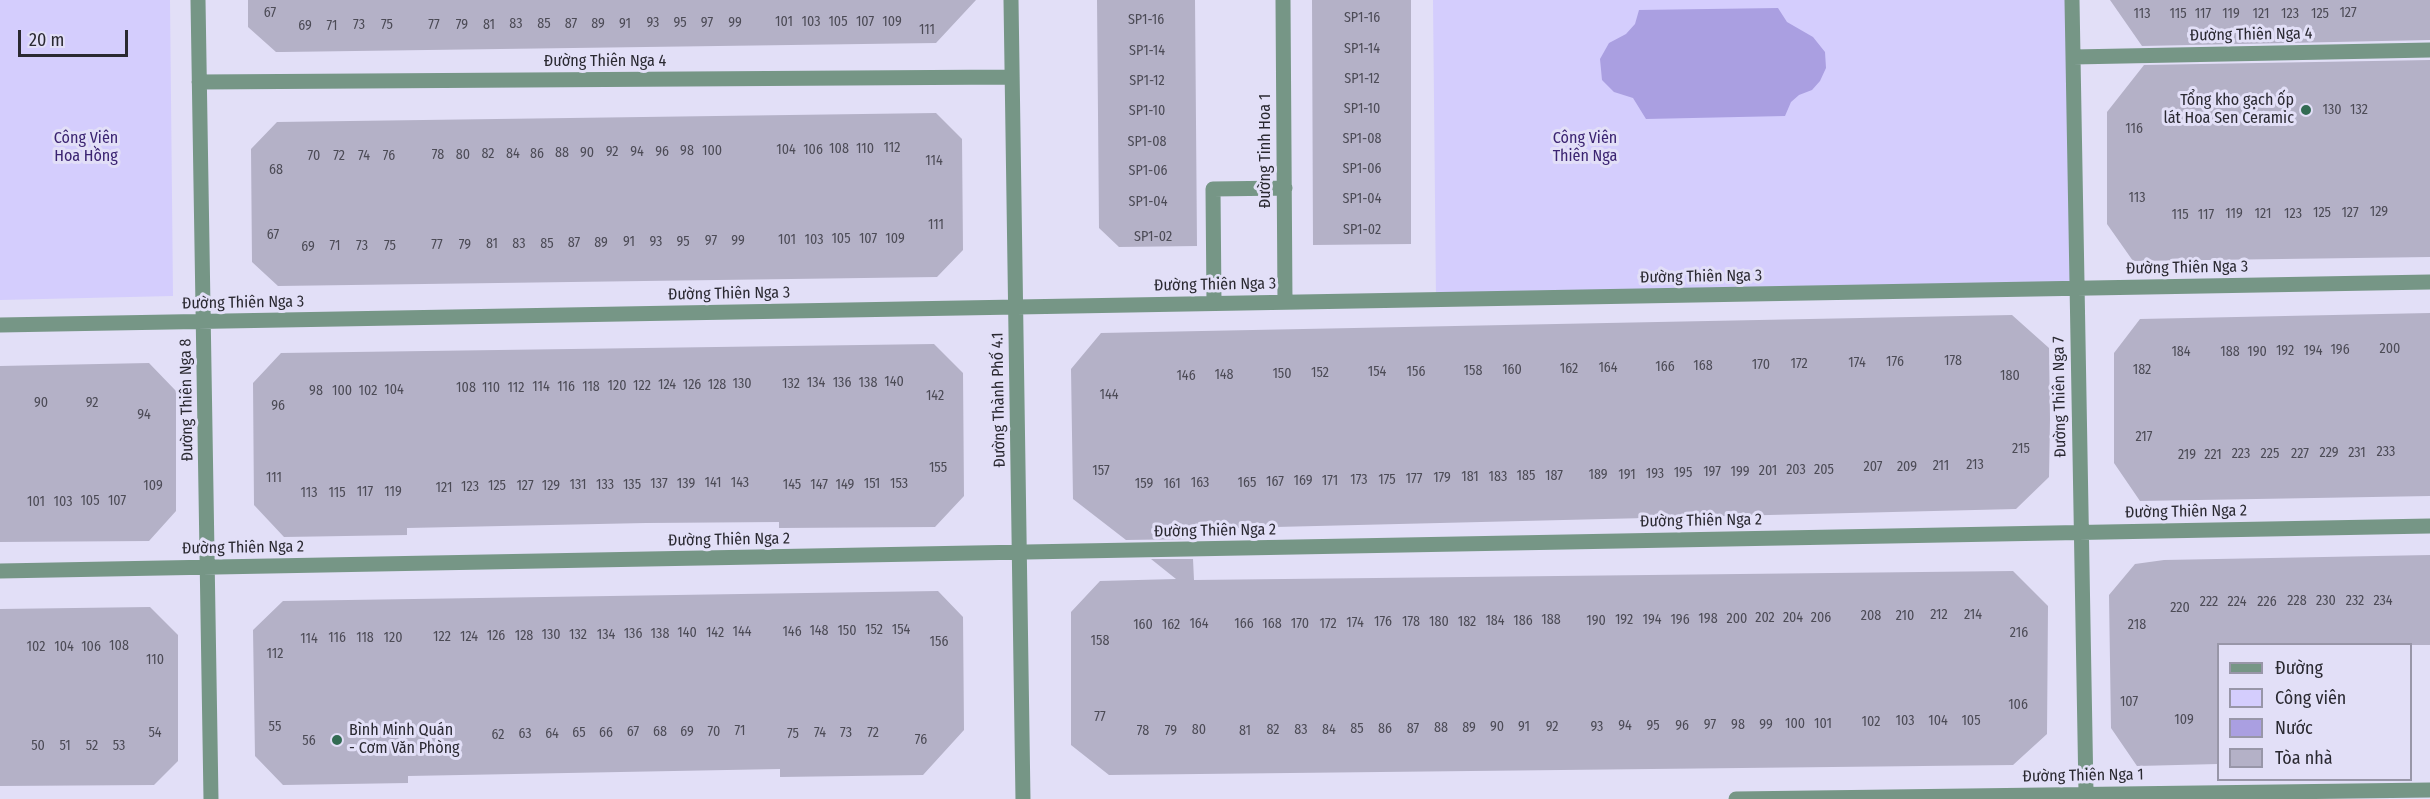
<!DOCTYPE html>
<html>
<head>
<meta charset="utf-8">
<style>
  body { margin:0 }
  #map { position:relative; width:2430px; height:799px; overflow:hidden; background:#e2dff7; font-family:"Fira Sans Condensed",sans-serif }
  canvas { display:block }
  .legend { position:absolute; left:2217px; top:643px; width:195px; height:138px; box-sizing:border-box; background:#e2dff7; border:2px solid #9896a8; margin:0; padding:8px 10px; list-style:none; font-size:18px; color:#2a2931 }
  .legend li { display:flex; align-items:center; gap:12px; height:30px }
  .legend b { width:30px; border:2px solid #9896a8 }
  .scale { position:absolute; left:18px; top:30px; width:110px; height:27px; box-sizing:border-box; border:3px solid #2a2931; border-top:0; padding-left:8px; font-size:18px; line-height:21px; white-space:nowrap; color:#2a2931; -webkit-text-stroke:4px #e2dff7; paint-order:stroke }
</style>
</head>
<body>
<div id="map">
<canvas width="2430" height="799"></canvas>
<ul class="legend">
<li><b style="height:8px;background:#769686"></b>Đường</li>
<li><b style="height:16px;background:#d4cdfd"></b>Công viên</li>
<li><b style="height:16px;background:#aa9fe1"></b>Nước</li>
<li><b style="height:16px;background:#b4b1c7"></b>Tòa nhà</li>
</ul>
<div class="scale">20 m</div>
</div>
<script>
const c = document.querySelector('canvas').getContext('2d');
c.lineJoin = 'round';
function fill(path, color) { c.fillStyle = color; c.fill(path, 'evenodd'); }
const poly = rows => new Path2D(rows.map(r => 'M' + r).join(''));
function stroke(path, color, width, dash) { c.strokeStyle = color; c.lineWidth = width; c.lineCap = dash ? 'butt' : 'round'; c.setLineDash(dash || []); c.stroke(path); }
function label(font, color, halo, rows, align = 'center') {
  c.font = font + ' "Fira Sans Condensed",sans-serif'; c.lineWidth = 6; c.setLineDash([]); c.textBaseline = 'middle'; c.strokeStyle = halo; c.fillStyle = color; for (const [text, x, y, turn = 0] of rows) {
    c.save(); c.translate(x, y); c.rotate((+turn || 0) * Math.PI / 180); c.textAlign = isNaN(turn) ? turn : align; if (halo) c.strokeText(text, 0, 0); c.fillText(text, 0, 0); c.restore();
  }
}
fill(poly([
  [0,0,170,0,173,296,0,300],
  [1433,0,2072,0,2077,288,1436,299]
]), '#d4cdfd');
fill(poly([
  [1778,8,1787,22,1813,37,1825,52,1826,68,1820,81,1812,90,1799,95,1791,102,1785,116,1646,119,1633,98,1614,92,1602,80,1600,59,1609,43,1626,34,1635,24,1639,10]
]), '#aa9fe1');
fill(poly([
  [248,0,976,0,936,43,282,52,276,52,248,27],
  [1097,0,1195,0,1197,246,1119,247,1099,228],
  [1312,0,1411,0,1411,244,1313,245],
  [2110,0,2430,0,2430,40,2142,46],
  [2430,60,2430,257,2133,261,2107,224,2107,112,2144,65],
  [936,113,962,139,963,250,937,277,278,286,252,262,251,149,277,122],
  [2430,313,2430,496,2140,501,2114,463,2114,353,2140,319],
  [2012,315,2049,348,2050,419,2049,477,2016,509,1193,529,1193,539,1126,540,1073,499,1071,369,1101,333],
  [934,344,963,373,964,496,935,527,779,528,779,522,646,523,407,528,407,535,284,537,254,505,253,383,281,353],
  [149,363,176,391,176,511,149,541,0,542,0,366],
  [2430,555,2430,645,2218,645,2218,764,2137,766,2111,728,2109,595,2135,564,2164,560],
  [1151,559,1193,559,1194,580,2013,571,2048,606,2047,734,2013,765,1109,775,1071,745,1071,612,1100,581,1176,579],
  [938,591,963,617,964,730,923,775,780,777,780,769,408,776,408,783,283,785,255,756,253,630,283,601],
  [150,607,178,635,178,761,154,785,0,786,0,609]
]), '#b4b1c7');
stroke(poly([
  [198,0,211,799],
  [1011,0,1023,799],
  [1283,0,1285,302],
  [2072,0,2086,793],
  [2073,57,2430,50],
  [199,82,1012,77],
  [1214,303,1213,189,1285,188],
  [0,325,2430,282],
  [0,571,2430,526],
  [1736,799,2430,790]
]), '#769686', 15);
for (const [x, y, r, color] of [
  [2306,110,6,"#326b53"],
  [337,740,6,"#326b53"]
]) { const dot = new Path2D(); dot.arc(x, y, r, 0, 2 * Math.PI); c.fillStyle = color; c.fill(dot); stroke(dot, '#e2dff7', 2); }
label('14px', '#4c4b56', null, [
  ["67",270,13],
  ["127",2348,13],
  ["113",2142,14],
  ["115",2178,14],
  ["117",2203,14],
  ["119",2231,14],
  ["121",2261,14],
  ["123",2290,14],
  ["125",2320,14],
  ["SP1-16",1362,18],
  ["SP1-16",1146,20],
  ["101",784,22],
  ["103",811,22],
  ["105",838,22],
  ["107",865,22],
  ["109",892,22],
  ["93",653,23],
  ["95",680,23],
  ["97",707,23],
  ["99",735,23],
  ["83",516,24],
  ["85",544,24],
  ["87",571,24],
  ["89",598,24],
  ["91",625,24],
  ["73",359,25],
  ["75",387,25],
  ["77",434,25],
  ["79",462,25],
  ["81",489,25],
  ["69",305,26],
  ["71",332,26],
  ["111",927,30],
  ["SP1-14",1362,49],
  ["SP1-14",1147,51],
  ["SP1-12",1362,79],
  ["SP1-12",1147,81],
  ["SP1-10",1362,109],
  ["130",2332,110],
  ["132",2359,110],
  ["SP1-10",1147,111],
  ["116",2134,129],
  ["SP1-08",1362,139],
  ["SP1-08",1147,142],
  ["112",892,148],
  ["108",839,149],
  ["110",865,149],
  ["104",786,150],
  ["106",813,150],
  ["98",687,151],
  ["100",712,151],
  ["92",612,152],
  ["94",637,152],
  ["96",662,152],
  ["88",562,153],
  ["90",587,153],
  ["82",488,154],
  ["84",513,154],
  ["86",537,154],
  ["78",438,155],
  ["80",463,155],
  ["70",314,156],
  ["72",339,156],
  ["74",364,156],
  ["76",389,156],
  ["114",934,161],
  ["SP1-06",1362,169],
  ["68",276,170],
  ["SP1-06",1148,171],
  ["113",2137,198],
  ["SP1-04",1362,199],
  ["SP1-04",1148,202],
  ["129",2379,212],
  ["125",2322,213],
  ["127",2350,213],
  ["119",2234,214],
  ["121",2263,214],
  ["123",2293,214],
  ["115",2180,215],
  ["117",2206,215],
  ["111",936,225],
  ["SP1-02",1362,230],
  ["67",273,235],
  ["SP1-02",1153,237],
  ["105",841,239],
  ["107",868,239],
  ["109",895,239],
  ["101",787,240],
  ["103",814,240],
  ["97",711,241],
  ["99",738,241],
  ["91",629,242],
  ["93",656,242],
  ["95",683,242],
  ["87",574,243],
  ["89",601,243],
  ["81",492,244],
  ["83",519,244],
  ["85",547,244],
  ["77",437,245],
  ["79",465,245],
  ["71",335,246],
  ["73",362,246],
  ["75",390,246],
  ["69",308,247],
  ["200",2390,349],
  ["196",2340,350],
  ["192",2285,351],
  ["194",2313,351],
  ["184",2181,352],
  ["188",2230,352],
  ["190",2257,352],
  ["178",1953,361],
  ["176",1895,362],
  ["174",1857,363],
  ["172",1799,364],
  ["170",1761,365],
  ["168",1703,366],
  ["166",1665,367],
  ["164",1608,368],
  ["162",1569,369],
  ["160",1512,370],
  ["182",2142,370],
  ["158",1473,371],
  ["154",1377,372],
  ["156",1416,372],
  ["152",1320,373],
  ["150",1282,374],
  ["148",1224,375],
  ["146",1186,376],
  ["180",2010,376],
  ["140",894,382],
  ["134",816,383],
  ["136",842,383],
  ["138",868,383],
  ["130",742,384],
  ["132",791,384],
  ["124",667,385],
  ["126",692,385],
  ["128",717,385],
  ["120",617,386],
  ["122",642,386],
  ["114",541,387],
  ["116",566,387],
  ["118",591,387],
  ["108",466,388],
  ["110",491,388],
  ["112",516,388],
  ["104",394,390],
  ["98",316,391],
  ["100",342,391],
  ["102",368,391],
  ["144",1109,395],
  ["142",935,396],
  ["90",41,403],
  ["92",92,403],
  ["96",278,406],
  ["94",144,415],
  ["217",2144,437],
  ["215",2021,449],
  ["233",2386,452],
  ["229",2329,453],
  ["231",2357,453],
  ["223",2241,454],
  ["225",2270,454],
  ["227",2300,454],
  ["219",2187,455],
  ["221",2213,455],
  ["213",1975,465],
  ["211",1941,466],
  ["207",1873,467],
  ["209",1907,467],
  ["155",938,468],
  ["203",1796,470],
  ["205",1824,470],
  ["157",1101,471],
  ["201",1768,471],
  ["197",1712,472],
  ["199",1740,472],
  ["195",1683,473],
  ["193",1655,474],
  ["189",1598,475],
  ["191",1627,475],
  ["185",1526,476],
  ["187",1554,476],
  ["181",1470,477],
  ["183",1498,477],
  ["111",274,478],
  ["179",1442,478],
  ["177",1414,479],
  ["173",1359,480],
  ["175",1387,480],
  ["169",1303,481],
  ["171",1330,481],
  ["167",1275,482],
  ["141",713,483],
  ["143",740,483],
  ["163",1200,483],
  ["165",1247,483],
  ["137",659,484],
  ["139",686,484],
  ["151",872,484],
  ["153",899,484],
  ["159",1144,484],
  ["161",1172,484],
  ["131",578,485],
  ["133",605,485],
  ["135",632,485],
  ["145",792,485],
  ["147",819,485],
  ["149",845,485],
  ["109",153,486],
  ["125",497,486],
  ["127",525,486],
  ["129",551,486],
  ["123",470,487],
  ["121",444,488],
  ["117",365,492],
  ["119",393,492],
  ["113",309,493],
  ["115",337,493],
  ["105",90,501],
  ["107",117,501],
  ["101",36,502],
  ["103",63,502],
  ["228",2297,601],
  ["230",2326,601],
  ["232",2355,601],
  ["234",2383,601],
  ["222",2209,602],
  ["224",2237,602],
  ["226",2267,602],
  ["220",2180,608],
  ["212",1939,615],
  ["214",1973,615],
  ["208",1871,616],
  ["210",1905,616],
  ["202",1765,618],
  ["204",1793,618],
  ["206",1821,618],
  ["198",1708,619],
  ["200",1737,619],
  ["188",1551,620],
  ["192",1624,620],
  ["194",1652,620],
  ["196",1680,620],
  ["184",1495,621],
  ["186",1523,621],
  ["190",1596,621],
  ["176",1383,622],
  ["178",1411,622],
  ["180",1439,622],
  ["182",1467,622],
  ["174",1355,623],
  ["164",1199,624],
  ["166",1244,624],
  ["168",1272,624],
  ["170",1300,624],
  ["172",1328,624],
  ["160",1143,625],
  ["162",1171,625],
  ["218",2137,625],
  ["152",874,630],
  ["154",901,630],
  ["148",819,631],
  ["150",847,631],
  ["144",742,632],
  ["146",792,632],
  ["140",687,633],
  ["142",715,633],
  ["216",2019,633],
  ["136",633,634],
  ["138",660,634],
  ["130",551,635],
  ["132",578,635],
  ["134",606,635],
  ["126",496,636],
  ["128",524,636],
  ["122",442,637],
  ["124",469,637],
  ["116",337,638],
  ["118",365,638],
  ["120",393,638],
  ["114",309,639],
  ["158",1100,641],
  ["156",939,642],
  ["108",119,646],
  ["102",36,647],
  ["104",64,647],
  ["106",91,647],
  ["112",275,654],
  ["110",155,660],
  ["107",2129,702],
  ["106",2018,705],
  ["77",1100,717],
  ["109",2184,720],
  ["103",1905,721],
  ["104",1938,721],
  ["105",1971,721],
  ["102",1871,722],
  ["100",1795,724],
  ["101",1823,724],
  ["97",1710,725],
  ["98",1738,725],
  ["99",1766,725],
  ["94",1625,726],
  ["95",1653,726],
  ["96",1682,726],
  ["55",275,727],
  ["90",1497,727],
  ["91",1524,727],
  ["92",1552,727],
  ["93",1597,727],
  ["88",1441,728],
  ["89",1469,728],
  ["85",1357,729],
  ["86",1385,729],
  ["87",1413,729],
  ["80",1199,730],
  ["82",1273,730],
  ["83",1301,730],
  ["84",1329,730],
  ["71",740,731],
  ["78",1143,731],
  ["79",1171,731],
  ["81",1245,731],
  ["67",633,732],
  ["68",660,732],
  ["69",687,732],
  ["70",714,732],
  ["54",155,733],
  ["65",579,733],
  ["66",606,733],
  ["74",820,733],
  ["73",846,733],
  ["72",873,733],
  ["63",525,734],
  ["64",552,734],
  ["75",793,734],
  ["62",498,735],
  ["76",921,740],
  ["56",309,741],
  ["50",38,746],
  ["51",65,746],
  ["52",92,746],
  ["53",119,746]
]);
label('16px', '#2a2931', '#e2dff7', [
  ["Đường Thiên Nga 4",2251,35,-1],
  ["Đường Thiên Nga 4",605,62],
  ["Đường Tinh Hoa 1",1266,151,-90],
  ["Đường Thiên Nga 3",2187,268,-1],
  ["Đường Thiên Nga 3",1701,277,-1],
  ["Đường Thiên Nga 3",1215,285,-1],
  ["Đường Thiên Nga 3",729,294,-1],
  ["Đường Thiên Nga 3",243,303,-1],
  ["Đường Thiên Nga 7",2060,397,-91],
  ["Đường Thiên Nga 8",187,400,-91],
  ["Đường Thành Phố 4.1",999,400,-91],
  ["Đường Thiên Nga 2",2186,512,-1],
  ["Đường Thiên Nga 2",1701,521,-1],
  ["Đường Thiên Nga 2",1215,531,-1],
  ["Đường Thiên Nga 2",729,540,-1],
  ["Đường Thiên Nga 2",243,548,-1],
  ["Đường Thiên Nga 1",2083,776,-1]
]);
label('16px', '#2a2931', '#e2dff7', [
  ["Tổng kho gạch ốp",2294,101],
  ["lát Hoa Sen Ceramic",2294,119],
  ["Bình Minh Quán",349,731,"left"],
  ["- Cơm Văn Phòng",349,749,"left"]
], 'right');
label('16px', '#3b2471', '#e2dff7', [
  ["Công Viên",86,139],
  ["Hoa Hồng",86,157],
  ["Công Viên",1585,139],
  ["Thiên Nga",1585,157]
]);
</script>
</body>
</html>
